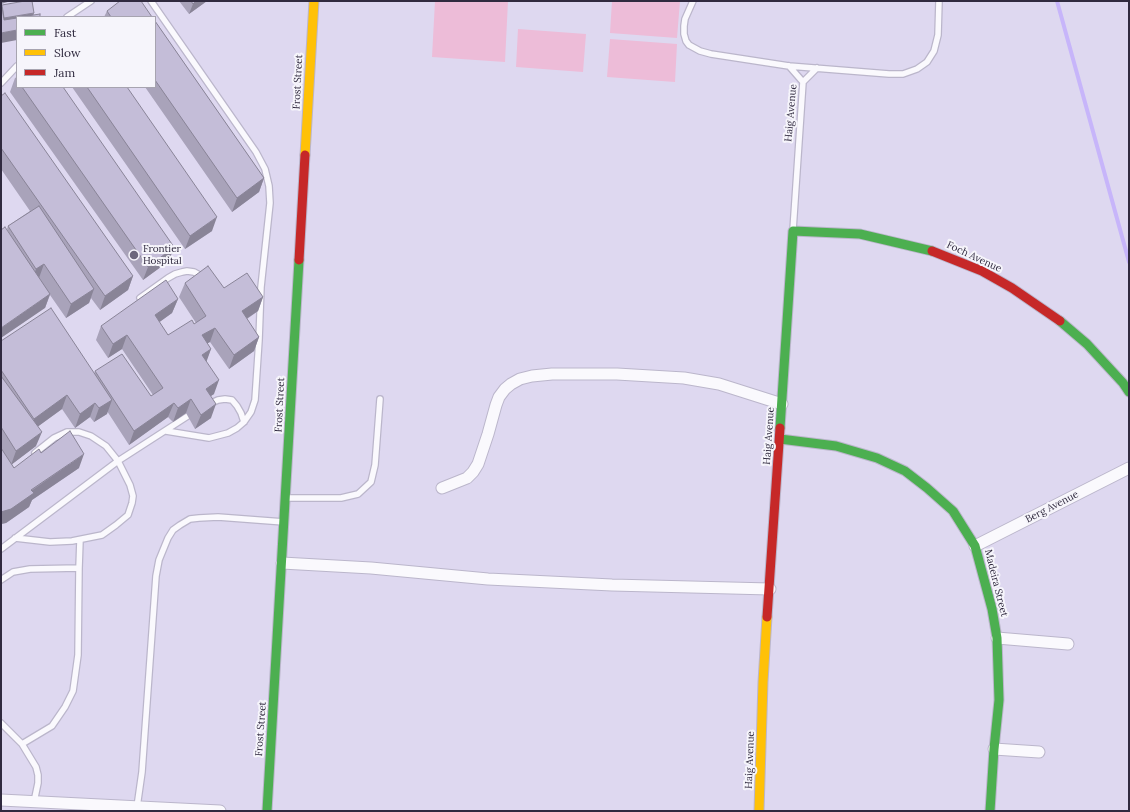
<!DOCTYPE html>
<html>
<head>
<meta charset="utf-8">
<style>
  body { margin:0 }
  #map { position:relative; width:1130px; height:812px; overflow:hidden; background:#ded8f0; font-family:Lora,serif }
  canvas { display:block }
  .frame { position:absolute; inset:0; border:2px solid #302a3f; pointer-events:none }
  .legend { position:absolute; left:16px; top:16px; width:140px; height:72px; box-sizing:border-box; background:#f6f5fb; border:1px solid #a7a4b0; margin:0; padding:5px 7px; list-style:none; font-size:12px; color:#302a3f }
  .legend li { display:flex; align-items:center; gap:8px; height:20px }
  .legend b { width:20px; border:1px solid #a7a4b0 }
</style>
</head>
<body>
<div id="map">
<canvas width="1130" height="812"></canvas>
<div class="frame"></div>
<ul class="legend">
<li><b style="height:5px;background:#4caf50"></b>Fast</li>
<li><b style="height:5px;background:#ffc107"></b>Slow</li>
<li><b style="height:5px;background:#c62828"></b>Jam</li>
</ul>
</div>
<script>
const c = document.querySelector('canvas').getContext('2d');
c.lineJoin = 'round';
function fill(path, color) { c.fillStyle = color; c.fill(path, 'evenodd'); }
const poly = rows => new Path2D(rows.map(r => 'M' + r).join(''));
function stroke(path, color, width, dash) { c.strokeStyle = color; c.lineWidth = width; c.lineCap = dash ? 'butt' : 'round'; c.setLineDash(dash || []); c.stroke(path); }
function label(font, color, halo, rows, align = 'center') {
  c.font = font + ' Lora,serif'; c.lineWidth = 4; c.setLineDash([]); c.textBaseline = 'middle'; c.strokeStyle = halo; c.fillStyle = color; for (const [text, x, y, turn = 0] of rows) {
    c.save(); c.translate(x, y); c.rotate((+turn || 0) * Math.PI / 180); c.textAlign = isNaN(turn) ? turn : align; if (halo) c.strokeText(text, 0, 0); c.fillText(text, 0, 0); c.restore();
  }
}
fill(poly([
  [435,1,508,1,505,62,432,57],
  [612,1,680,1,677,38,610,33],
  [518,29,586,34,583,72,516,67],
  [610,39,677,44,675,82,607,77]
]), '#edbcd8');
stroke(poly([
  [1057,1,1129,262]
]), '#c7b5fa', 4);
const lane = poly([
  [151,1,256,152,265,169,269,186,270,203,261,287,259,340,255,400,251,412,244,422,237,428,228,433,209,438,166,431],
  [693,1,685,19,684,26,684,34,686,41,689,45,700,51,711,54,789,66,889,74,903,74,917,69,927,62,934,51,938,35,939,1],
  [67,17,91,1],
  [789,66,803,82],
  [1,83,17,66],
  [793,230,803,82,817,68],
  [140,298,168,278,175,274,182,272,187,271,194,272,203,277],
  [209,404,218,400,225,399,232,400,237,406,241,413,244,422],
  [287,498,341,498,358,494,371,482,375,465,380,399],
  [15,538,50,542,72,541,102,535,116,525,128,515,132,503,133,496,130,485,118,461,106,446,91,436,79,432,67,432,54,438,35,453],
  [1,549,118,461,194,412],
  [1,580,13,572,30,569,79,568],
  [1,723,22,744,36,767,38,775,38,783,34,802],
  [22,744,52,726,65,707,73,691,78,655,79,568,80,540],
  [137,807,142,772,156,576,159,560,168,538,173,530,180,525,190,519,199,518,218,517,284,522]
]);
const street = poly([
  [442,488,467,478,473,472,478,464,488,434,496,405,499,397,505,389,511,384,520,379,532,376,552,374,617,374,684,378,719,384,782,404],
  [975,546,1129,468],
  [282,563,371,568,488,579,612,585,770,589],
  [997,638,1068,644],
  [994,749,1039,752],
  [1,800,220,811]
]);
const fast = poly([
  [1060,321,1087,344,1123,383,1129,392],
  [780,428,793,231,860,234,932,251],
  [780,439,836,446,877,458,905,471,927,488,953,511,975,546,992,609,997,638,999,700,994,749,990,811],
  [267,811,299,260]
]);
const slow = poly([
  [305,155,314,1],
  [759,811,763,682,767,617]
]);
const jam = poly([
  [932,251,982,271,1012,288,1060,321],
  [299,260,305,155],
  [767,617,780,428]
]);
stroke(lane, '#bbb6cb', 8);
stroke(street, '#bbb6cb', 13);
stroke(fast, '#bbb6cb', 11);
stroke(slow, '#bbb6cb', 11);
stroke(jam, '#bbb6cb', 11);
stroke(lane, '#faf9fd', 5.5);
stroke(street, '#faf9fd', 11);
stroke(fast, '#4caf50', 9);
stroke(slow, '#ffc107', 9);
stroke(jam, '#c62828', 9);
fill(poly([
  [179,1,207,1,189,14],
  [107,11,152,17,104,17],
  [155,21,264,178,259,192,232,212,145,87,155,87],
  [17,77,17,87,63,87,169,261,143,280,10,92,15,78],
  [72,87,127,87,212,231,185,249],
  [1,96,133,276,128,290,100,310,91,298,89,303,66,318,50,295,45,308,7,229,8,226,30,211,1,169],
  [185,283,224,288,263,297,258,311,247,319,259,337,254,351,229,369,210,342,207,343,211,349,206,361,214,394,210,396,211,418,195,429,186,413,173,422,168,417,129,445,107,411,107,414,94,422,90,417,75,428,62,409,37,427,36,446,12,464,14,468,41,453,79,468,32,500,29,507,6,523,1,524,1,341,94,374,95,371,151,396,153,395,122,349,108,358,96,340,101,326,178,299,172,313,159,322,168,335,194,324,196,323,179,297]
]), '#a9a3ba');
fill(poly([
  [1,1,11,1,1,4],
  [196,1,207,1,189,14,193,4],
  [34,13,33,17,17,17,17,23,2,25,4,18],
  [17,30,17,40,1,43,1,33],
  [264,178,259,192,232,212,237,198],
  [217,217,212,231,185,249,190,236],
  [174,247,169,261,143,280,148,267],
  [44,264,39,278,31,283,36,269],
  [133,276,128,290,100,310,105,296],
  [94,289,89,303,66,318,71,304],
  [50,294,45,308,1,338,1,328],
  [263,297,258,311,237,325,242,311],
  [178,299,172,313,150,329,155,315],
  [215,328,210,342,197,349,202,335],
  [127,335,122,349,108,358,113,344],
  [259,337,254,351,229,369,234,355],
  [211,349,206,363,202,355],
  [219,380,214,394,201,403,206,389],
  [67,395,62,409,29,433,34,419],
  [191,399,186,413,173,422,178,408],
  [112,400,107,414,94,422,99,408],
  [95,403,90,417,75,428,80,414],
  [174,403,168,417,129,445,134,431],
  [216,404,211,418,195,429,201,415],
  [42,432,36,446,11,465,16,451],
  [84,454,79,468,32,500,29,507,6,523,1,524,1,512]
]), '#898497');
const building = poly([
  [25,1,32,1,34,13,4,18,2,5,25,1],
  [120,1,141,1,152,17,111,17,107,11,120,1],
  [191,1,196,1,193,4,191,1],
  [1,7,2,7,4,20,17,18,17,30,1,33,1,7],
  [40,14,40,17,21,17,40,14],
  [155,21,264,178,237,198,155,80,155,21],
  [22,87,63,87,174,247,148,267,22,87],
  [87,87,127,87,217,217,190,236,87,87],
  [5,93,133,276,105,296,1,148,1,96,5,93],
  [39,206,94,289,71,304,44,264,36,269,8,226,39,206],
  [5,227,50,294,1,328,1,230,5,227],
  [208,266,224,288,247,273,263,297,242,311,259,337,234,355,215,328,202,335,211,349,202,355,219,380,206,389,216,404,201,415,191,399,178,408,174,403,134,431,95,371,122,354,151,396,163,388,127,335,113,344,101,326,166,280,178,299,155,315,168,335,192,320,194,324,206,316,185,283,208,266],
  [51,308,112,400,99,408,95,403,80,414,67,395,34,419,1,370,1,341,51,308],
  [1,376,42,432,16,451,1,427,1,376],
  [70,431,84,454,31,490,34,493,11,509,1,512,1,448,14,468,39,449,41,453,70,431]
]);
fill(building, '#c4bdd8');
stroke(building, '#898497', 1);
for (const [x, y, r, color] of [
  [134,255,5,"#6d677d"]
]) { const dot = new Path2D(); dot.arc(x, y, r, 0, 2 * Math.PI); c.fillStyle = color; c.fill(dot); stroke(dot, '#f6f5fb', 1.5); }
label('10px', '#302a3f', '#f6f5fb', [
  ["Frost Street",298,82,-87],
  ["Haig Avenue",791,113,-85],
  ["Foch Avenue",974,257,25],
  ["Frost Street",280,405,-87],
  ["Haig Avenue",769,436,-86],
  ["Berg Avenue",1052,507,-27],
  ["Madeira Street",996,583,76],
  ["Frost Street",261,729,-86],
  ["Haig Avenue",750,760,-88]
]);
label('10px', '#302a3f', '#f6f5fb', [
  ["Frontier",143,249],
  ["Hospital",143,261]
], 'left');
</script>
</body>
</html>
